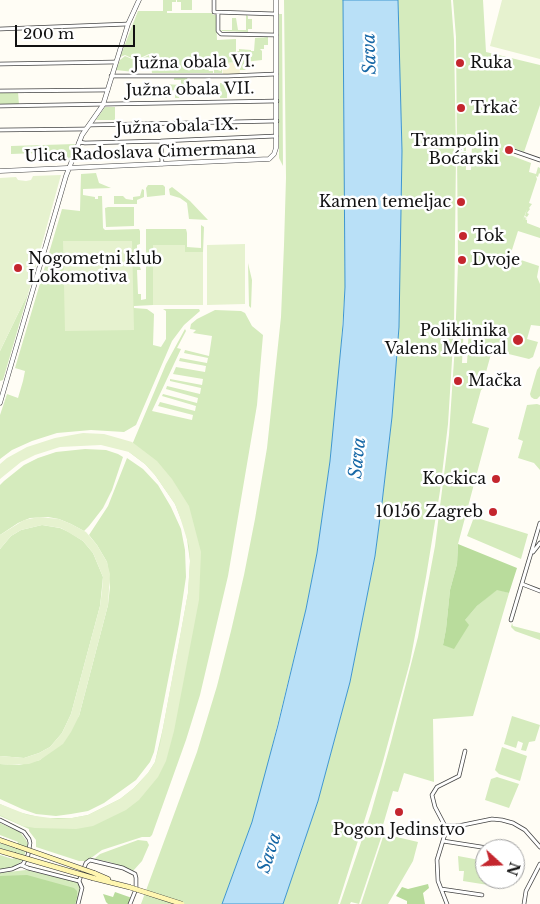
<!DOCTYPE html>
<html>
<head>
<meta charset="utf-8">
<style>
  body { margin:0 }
  #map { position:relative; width:540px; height:904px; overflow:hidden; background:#fffdf5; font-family:"Libre Baskerville",serif }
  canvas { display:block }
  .north { position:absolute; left:475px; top:839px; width:50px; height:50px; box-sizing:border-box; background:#fff; border:1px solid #a0a0a0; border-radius:50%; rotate:110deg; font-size:14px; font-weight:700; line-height:20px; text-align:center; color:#111 }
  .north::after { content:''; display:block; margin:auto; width:18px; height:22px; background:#c4262e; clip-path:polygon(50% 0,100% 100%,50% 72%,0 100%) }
  .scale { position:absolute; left:15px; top:25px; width:120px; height:22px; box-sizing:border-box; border:2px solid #111; border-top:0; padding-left:6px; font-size:15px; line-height:18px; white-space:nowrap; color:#111; -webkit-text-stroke:4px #fff; paint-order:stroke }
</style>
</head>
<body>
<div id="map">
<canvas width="540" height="904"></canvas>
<div class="north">N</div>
<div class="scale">200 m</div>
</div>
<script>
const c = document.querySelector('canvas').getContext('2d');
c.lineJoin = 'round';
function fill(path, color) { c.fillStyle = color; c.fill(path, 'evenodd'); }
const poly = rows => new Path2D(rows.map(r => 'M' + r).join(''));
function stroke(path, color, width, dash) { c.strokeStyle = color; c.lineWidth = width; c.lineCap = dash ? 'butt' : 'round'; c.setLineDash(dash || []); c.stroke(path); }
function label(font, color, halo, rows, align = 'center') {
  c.font = font + ' "Libre Baskerville",serif'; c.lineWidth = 5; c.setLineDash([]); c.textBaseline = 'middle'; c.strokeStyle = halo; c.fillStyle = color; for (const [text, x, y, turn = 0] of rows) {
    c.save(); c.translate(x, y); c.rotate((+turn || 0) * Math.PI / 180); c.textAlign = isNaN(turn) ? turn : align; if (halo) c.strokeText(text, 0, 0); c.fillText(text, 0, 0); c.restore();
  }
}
fill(poly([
  [239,62,240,74,223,75,222,63]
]), '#f6f3d4');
fill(poly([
  [163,0,176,0,176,2,172,2,172,11,167,11,167,13,212,13,213,15,216,15,217,40,236,39,236,52,239,51,239,49,251,50,251,51,254,51,255,38,268,37,268,45,264,45,264,49,260,49,262,51,262,60,244,62,244,68,246,70,240,70,239,62,222,63,222,73,214,73,214,69,221,71,220,64,209,64,208,67,206,67,206,64,196,65,197,69,208,69,209,71,213,71,213,73,152,73,151,64,138,64,137,71,134,71,134,72,116,70,120,60,125,56,137,61,149,55,154,56,161,64,160,57,156,54,149,54,136,60,125,55,120,57,138,11,163,11],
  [177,0,192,0,192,10,181,10,181,2,177,2],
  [284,0,343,0,345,287,337,399,330,461,317,553,306,609,262,787,252,822,222,904,141,904,197,752,217,686,231,631,244,575,255,519,267,448,281,317,284,245,286,178],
  [398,0,451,0,454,40,456,154,454,328,448,424,440,491,426,577,410,662,382,765,338,904,283,904,318,801,350,682,375,556,382,503,392,417,399,327,402,151],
  [453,0,483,0,486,52,540,65,540,105,524,152,505,145,502,152,531,163,529,172,536,174,538,167,540,168,540,174,539,173,538,177,536,176,537,179,529,203,532,204,529,208,530,209,527,213,529,214,527,217,525,216,527,209,522,223,524,217,527,218,525,219,527,220,527,223,540,228,540,238,518,231,511,253,509,254,515,258,539,266,537,277,540,284,540,326,531,325,527,339,538,342,533,357,529,359,468,344,469,327,464,327,463,344,455,344,458,263,457,152,461,152,461,156,461,152,466,152,466,170,471,170,472,144,477,143,471,139,471,134,466,134,466,151,457,151,456,37],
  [279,14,282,14,283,166,279,158],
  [246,15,248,16,248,19,252,19,252,29,248,29,248,32,222,31,221,30,232,30,232,18,236,18,238,30,246,30],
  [174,78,187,78,187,86,184,86,184,89,180,89,179,98,175,98,175,90,168,91,167,98,165,98,165,84,181,85,181,80,174,80],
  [220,83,227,83,227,98,220,98,220,91,217,91,217,89,213,89,213,85,220,85],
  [18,92,19,105,0,105,0,93],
  [105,107,115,107,115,120,96,120],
  [75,144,69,160,67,161,67,152,11,154,11,146],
  [96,173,99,183,111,188,83,189,83,195,95,197,95,199,98,199,98,196,102,196,103,228,105,230,139,229,140,231,140,244,137,245,137,266,140,267,141,270,137,270,138,294,141,294,141,300,146,299,146,229,186,229,187,233,187,247,201,248,201,225,204,227,203,252,185,252,184,245,153,246,153,305,134,306,134,308,147,309,154,314,153,345,161,347,166,339,166,311,163,309,199,309,200,311,184,325,172,341,136,425,124,432,91,430,57,433,32,441,12,450,0,459,0,415,7,394,18,398,23,381,25,371,15,368,62,209,80,211,81,174],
  [148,185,163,185,165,187,165,195,147,197,146,188],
  [172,187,190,201,208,220,189,219,187,203,180,198,170,195,169,189],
  [142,189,144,190,144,197,137,200,137,204,114,204,114,196,123,196,126,199,133,200,133,197,140,196],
  [108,207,134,207,134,226,106,227,105,208],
  [43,243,3,380,0,381,0,351,29,291],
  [248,263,252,280,251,308,249,306],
  [215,310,241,311,245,313,252,326,263,335,257,405,228,576,200,695,186,740,152,835,150,837,142,837,102,850,87,861,79,861,36,847,36,840,29,831,29,829,0,816,0,804,18,812,43,818,72,818,88,815,120,799,134,788,148,773,155,762,163,728,179,643,188,593,190,561,186,532,175,504,155,475,145,464,129,452,166,364,185,329,186,331,177,348,181,349,152,411,192,420,193,415,158,406,160,402,195,411,196,406,162,396,163,394,197,403,198,398,166,389,167,386,200,394,201,388,170,381,170,379,202,385,203,379,173,374,176,367,205,372,206,366,179,361,180,358,207,363,208,358,184,353,185,350,209,356,212,336,193,333,196,330,190,329,191,324,197,319],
  [455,345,463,345,462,363,467,363,468,347,470,345,483,348,482,352,491,354,483,383,485,387,481,390,472,423,489,428,458,544,457,564,450,590,446,629,443,645,477,606,497,589,509,593,473,716,433,719,434,782,404,773,398,792,393,791,383,825,384,829,359,904,351,902,350,904,340,904,371,813,391,742,418,637,435,546,449,435],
  [540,366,540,396,537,399,534,399,531,397,530,394,537,370],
  [537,404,540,405,540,470,534,463,518,458,523,441,518,439,527,405],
  [85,449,106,450,118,454,123,457,112,490,103,508,89,526,84,531,71,524,59,519,48,517,30,518,18,523,0,535,0,485,4,481,24,465,38,458,56,452],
  [127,458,143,469,158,485,171,507,181,529,185,550,186,577,179,624,154,752,150,762,136,780,104,803,88,811,71,814,56,816,36,814,22,809,0,799,0,764,19,765,40,760,79,716,108,605,110,587,107,562,97,545,89,535,108,506],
  [474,517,528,534,521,559,467,536],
  [42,525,60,528,69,532,83,541,93,553,103,577,100,606,71,714,62,733,50,747,39,753,24,758,0,756,0,549,11,536,21,530],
  [512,623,513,626,540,633,540,640,515,631,511,627],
  [512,716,540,725,535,741,529,742,526,751,521,750,523,743,518,741,516,748,504,744],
  [502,747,527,756,520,781,499,774,495,770],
  [497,777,519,784,509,808,485,800,491,779],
  [0,823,20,832,26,840,28,844,23,860,14,867,7,869,0,869,0,855,13,859,15,853,0,848,0,843,16,848,18,842,0,835],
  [384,834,418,842,413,861,388,904,361,904],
  [138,840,147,841,149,845,142,861,133,871,110,862,94,859,100,854],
  [458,856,485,861,485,879,491,879,488,885,463,881,464,871,459,871],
  [26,870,77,882,81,888,78,904,0,904,0,873]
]), '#d5ebbd');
fill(poly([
  [458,544,517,568,509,593,497,590,477,606,465,620,469,625,454,649,443,645,446,629,450,590,457,564],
  [27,875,74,888,77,891,77,897,75,904,0,904,0,876],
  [428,884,429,888,423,893,425,904,407,904,407,901,396,896,402,887,408,889],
  [115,892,132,898,129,904,108,904,106,902,103,894,113,897]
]), '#b9dc9c');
fill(poly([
  [502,0,540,0,540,59,490,46],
  [61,175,29,291,0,351,0,178,16,177,18,180,26,181,31,180,33,176],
  [63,241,132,241,134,330,65,331],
  [245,244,245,304,207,305,207,245],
  [153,245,185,245,185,252,203,252,203,305,153,305],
  [83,433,104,434,132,442,157,461,172,479,189,506,201,552,199,600,174,731,166,761,158,777,139,800,126,810,93,826,76,829,35,828,23,826,0,815,0,804,28,815,58,819,72,818,88,815,120,799,134,788,148,773,155,762,160,744,188,593,190,561,189,546,180,517,175,504,155,475,145,464,129,452,101,445,60,447,35,455,21,462,0,479,0,464,7,458,27,447,55,438],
  [39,517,59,519,71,524,86,532,97,545,107,562,110,574,108,605,79,716,71,732,63,744,40,760,29,764,9,765,0,764,0,756,24,758,39,753,50,747,62,733,71,714,100,606,102,591,103,577,93,553,83,541,61,528,42,525,21,530,11,536,0,549,0,535,24,520]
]), '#e6f2cf');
const water = poly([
  [343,0,398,0,402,151,399,327,392,417,382,503,375,556,350,682,318,801,283,904,222,904,252,822,278,725,306,609,317,553,330,461,343,325,345,287,343,0]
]);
fill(water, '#b9e0f7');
stroke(water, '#3f96cf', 1);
const minor = poly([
  [214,0,214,12,276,14],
  [218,13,218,31,221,34,276,35],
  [0,29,128,24],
  [0,64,116,62],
  [111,76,228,76,276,74],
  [0,91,108,90],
  [0,106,277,101],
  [89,125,277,121],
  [0,130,85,129],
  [161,141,162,164],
  [79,142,85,143,161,141,276,136],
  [514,151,540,160],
  [533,552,540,543],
  [522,584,540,591],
  [511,620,540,523],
  [0,820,24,832,29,839,30,843,28,855,23,864,12,869,0,871],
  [445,826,458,826,492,819,502,820,513,823,525,830,540,847],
  [443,841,494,849],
  [21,865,28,868,79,881,86,863,90,860,123,868,135,874,136,878,136,889,130,904],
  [441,889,482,895],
  [78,904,82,888,79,881],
  [447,904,438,881,437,860,445,834,445,826,435,807,432,795,437,787,459,776,465,751],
  [524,904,526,891,540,864]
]);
const tertiary = poly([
  [0,171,269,159,274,154,276,148,276,0],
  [0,403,66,176,82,135,103,105,128,24,139,0]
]);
const secondary = poly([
  [0,840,17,846],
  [0,851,14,855],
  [94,873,108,879],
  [93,878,129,887]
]);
stroke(minor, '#444', 4.5);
stroke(tertiary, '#444', 5);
stroke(secondary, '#333', 5.5);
stroke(minor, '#fff', 3);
stroke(tertiary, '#fff', 4);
stroke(secondary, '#fff6b0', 4.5);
const secondaryBridge = poly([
  [17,846,94,873],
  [14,855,93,878],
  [129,887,182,904]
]);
stroke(secondaryBridge, '#333', 5.5, []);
stroke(secondaryBridge, '#fff6b0', 4.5);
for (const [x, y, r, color] of [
  [460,63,5,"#c4262e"],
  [461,108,5,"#c4262e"],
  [509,150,5,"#c4262e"],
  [461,202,5,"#c4262e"],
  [463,236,5,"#c4262e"],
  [462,260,5,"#c4262e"],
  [18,268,5,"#c4262e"],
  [518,340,6,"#c4262e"],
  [458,381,5,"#c4262e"],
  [496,479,5,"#c4262e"],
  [493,512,5,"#c4262e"],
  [399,812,5,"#c4262e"]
]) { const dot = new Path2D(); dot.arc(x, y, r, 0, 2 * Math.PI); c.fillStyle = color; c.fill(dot); stroke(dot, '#fff', 2); }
label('16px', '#111', '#fff', [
  ["Južna obala VI.",194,63,-1],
  ["Južna obala VII.",190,90,-1],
  ["Južna obala IX.",177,127,-2],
  ["Ulica Radoslava Cimermana",140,153,-2]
]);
label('16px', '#111', '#fff', [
  ["Ruka",470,63],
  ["Trkač",471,108],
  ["Trampolin",499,141,"right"],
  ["Boćarski",499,159,"right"],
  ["Kamen temeljac",451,202,"right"],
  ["Tok",473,236],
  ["Nogometni klub",28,259],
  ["Lokomotiva",28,277],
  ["Dvoje",472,260],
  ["Poliklinika",507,331,"right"],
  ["Valens Medical",507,349,"right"],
  ["Mačka",468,381],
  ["Kockica",486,479,"right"],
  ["10156 Zagreb",483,512,"right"],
  ["Pogon Jedinstvo",399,830,"center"]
], 'left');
label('italic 18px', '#1768a6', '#fff', [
  ["Sava",370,54,-92],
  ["Sava",358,458,-84],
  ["Sava",270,853,-72]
]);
</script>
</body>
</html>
